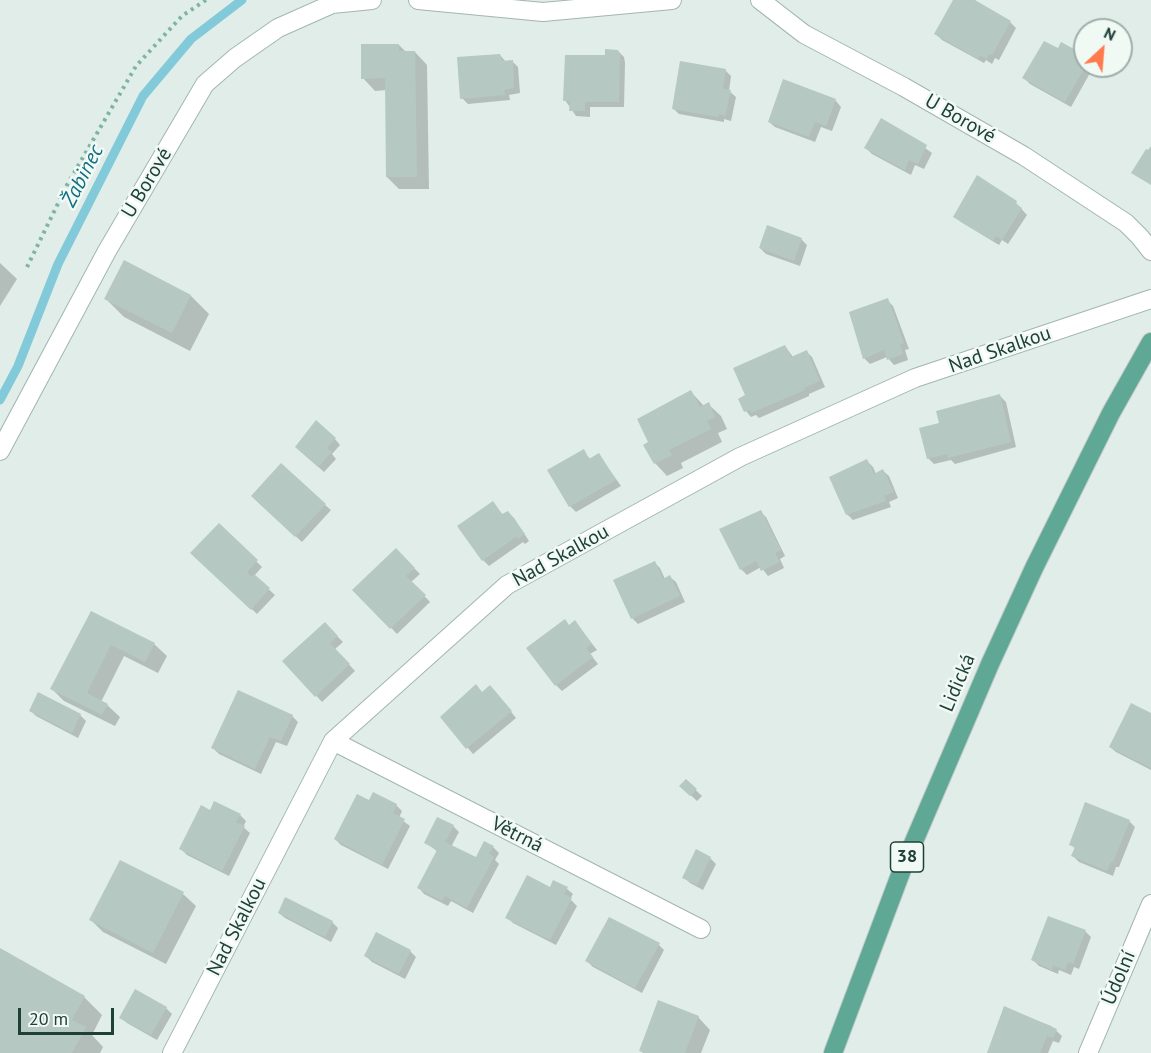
<!DOCTYPE html>
<html>
<head>
<meta charset="utf-8">
<style>
  body { margin:0 }
  #map { position:relative; width:1151px; height:1053px; overflow:hidden; background:#e0ede8; font-family:"PT Sans",sans-serif }
  canvas { display:block }
  .north { position:absolute; left:1073px; top:18px; width:60px; height:60px; box-sizing:border-box; background:#f1f9f5; border:2px solid #9dafa9; border-radius:50%; rotate:26deg; font-size:16px; font-weight:700; line-height:24px; text-align:center; color:#1f4037 }
  .north::after { content:''; display:block; margin:auto; width:21px; height:27px; background:#ff7b4c; clip-path:polygon(50% 0,100% 100%,50% 72%,0 100%) }
  .scale { position:absolute; left:18px; top:1008px; width:96px; height:27px; box-sizing:border-box; border:3px solid #1f4037; border-top:0; padding-left:8px; font-size:18px; line-height:21px; white-space:nowrap; color:#1f4037; -webkit-text-stroke:4px #f1f9f5; paint-order:stroke }
</style>
</head>
<body>
<div id="map">
<canvas width="1151" height="1053"></canvas>
<div class="north">N</div>
<div class="scale">20 m</div>
</div>
<script>
const c = document.querySelector('canvas').getContext('2d');
c.lineJoin = 'round';
function fill(path, color) { c.fillStyle = color; c.fill(path, 'evenodd'); }
const poly = rows => new Path2D(rows.map(r => 'M' + r).join(''));
function stroke(path, color, width, dash) { c.strokeStyle = color; c.lineWidth = width; c.lineCap = dash ? 'butt' : 'round'; c.setLineDash(dash || []); c.stroke(path); }
function label(font, color, halo, rows, align = 'center') {
  c.font = font + ' "PT Sans",sans-serif'; c.lineWidth = 5; c.setLineDash([]); c.textBaseline = 'middle'; c.strokeStyle = halo; c.fillStyle = color; for (const [text, x, y, turn = 0] of rows) {
    c.save(); c.translate(x, y); c.rotate((+turn || 0) * Math.PI / 180); c.textAlign = isNaN(turn) ? turn : align; if (halo) c.strokeText(text, 0, 0); c.fillText(text, 0, 0); c.restore();
  }
}
fill(poly([
  [955,0,971,0,1010,22,1016,28,999,60,995,58,992,64,986,60,984,63,942,40,936,34],
  [399,45,406,52,415,52,427,65,429,189,399,189,387,177,387,90,375,91,363,78],
  [1058,50,1085,57,1085,66,1094,66,1071,107,1030,84,1024,78],
  [618,51,624,57,625,63,624,107,590,107,590,117,576,116,565,100,606,56],
  [500,55,506,62,512,61,518,67,520,93,509,95,510,100,468,104,462,98],
  [725,70,731,76,729,91,736,97,731,121,724,119,724,122,679,114,673,108],
  [784,81,836,101,841,107,832,131,821,127,815,142,775,127,769,122],
  [921,145,932,153,924,169,915,165,911,175,872,154,866,148],
  [1016,203,1027,215,1008,244,1002,240,999,245,961,222,955,216],
  [801,239,807,245,800,266,766,254,760,248],
  [0,263,17,279,0,306],
  [124,263,191,296,209,314,190,351,124,317,106,299],
  [887,300,893,306,909,349,905,350,908,360,894,365,887,357,870,364,864,358],
  [785,346,793,357,806,351,812,357,825,387,809,394,809,396,759,418,756,415,751,417,746,411],
  [691,392,704,406,708,404,721,416,727,429,718,433,722,442,681,463,683,468,667,476,655,463],
  [1000,396,1006,402,1016,447,955,464,951,460,934,464,928,458,941,424],
  [335,439,340,445,332,454,336,459,324,472,303,453],
  [583,451,591,460,599,455,621,486,576,512,570,506,549,471],
  [867,461,873,467,876,474,883,471,889,476,898,498,889,502,891,507,853,520,847,514],
  [258,502,325,505,331,510,302,542],
  [492,503,503,515,508,512,514,518,529,541,525,544,523,542,489,566,483,560],
  [760,512,766,517,785,556,780,559,784,568,768,576,761,567,747,575,741,569],
  [219,525,262,567,254,576,275,595,257,614,192,553],
  [396,550,420,574,411,582,430,602,397,634,355,590],
  [654,562,660,568,665,579,670,577,676,582,685,602,638,624,632,618,615,581],
  [92,613,154,644,167,656,158,673,124,656,101,702,107,705,120,717,115,726,64,701,52,689],
  [575,622,597,650,590,654,598,664,562,691,556,685,570,626],
  [325,624,343,642,335,649,355,671,322,702,284,661],
  [496,693,516,718,473,754,442,718],
  [31,711,80,715,86,721,78,738,36,716],
  [1151,715,1151,770,1116,752,1110,747],
  [292,716,298,722,287,746,276,742,261,774,219,754,213,748],
  [686,781,702,796,697,801,681,786],
  [374,794,396,805,402,811,399,818,410,826,388,869,341,845,335,839,369,802],
  [211,812,240,815,246,821,243,827,250,833,229,876,187,855,181,849],
  [1129,821,1135,827,1119,867,1116,867,1113,876,1079,862,1073,856,1076,849,1071,845],
  [453,826,459,832,451,847,477,859,493,847,499,853,495,860,499,864,473,913,451,901,448,906,424,894,419,888,438,852,425,842],
  [710,858,716,864,703,890,690,883,684,877],
  [120,862,183,894,196,906,166,964,103,932,91,920],
  [550,889,567,889,573,894,570,899,577,906,556,945,513,923,507,917],
  [279,913,332,922,338,928,331,942,285,918],
  [1085,931,1091,937,1079,969,1074,967,1071,975,1059,970,1058,974,1039,966,1033,960],
  [659,945,664,950,642,993,593,967,587,961],
  [0,950,84,997,102,1015,92,1035,103,1047,100,1053,0,1053],
  [410,951,416,957,405,979,372,962,366,956],
  [166,1008,172,1014,157,1040,127,1023,121,1018],
  [1005,1008,1051,1026,1062,1036,1059,1043,1053,1041,1048,1053,988,1053],
  [698,1017,710,1030,701,1053,643,1053,641,1051]
]), '#0003');
stroke(poly([
  [0,400,18,366,58,264,143,96,191,39,242,0]
]), '#82cad9', 9);
fill(poly([
  [953,0,975,0,1011,21,992,55,989,54,986,59,980,55,978,59,934,34],
  [1044,41,1058,48,1061,42,1085,55,1085,67,1065,102,1022,78],
  [361,44,399,44,399,51,415,51,417,177,386,177,385,78,361,79],
  [605,49,618,50,620,56,619,102,585,102,585,111,569,111,570,101,563,101,565,55,605,55],
  [500,54,502,61,513,60,514,88,504,90,505,95,460,99,457,57],
  [680,61,726,69,723,89,731,90,725,116,719,114,718,117,672,109],
  [783,79,836,99,826,126,815,122,809,137,768,122],
  [881,118,927,145,918,164,909,160,905,170,864,148],
  [1151,146,1151,185,1131,173,1146,149,1148,150],
  [977,175,1017,201,1016,204,1022,208,1002,240,996,236,993,241,953,217],
  [767,225,802,238,794,261,759,248],
  [124,260,191,295,172,333,104,299],
  [888,298,904,343,900,344,903,354,887,360,884,350,863,359,849,312],
  [785,345,791,357,807,350,820,381,804,388,805,390,751,413,750,410,744,412,738,399,745,395,733,368],
  [691,390,700,407,709,402,715,417,707,421,711,429,669,450,672,455,654,464,643,445,648,442,637,419],
  [1000,394,1011,442,948,458,947,454,927,459,919,428,939,423,936,411],
  [316,420,336,438,327,448,332,452,318,467,295,447],
  [584,449,589,459,599,453,616,480,569,507,547,470],
  [867,459,874,474,883,469,894,492,884,496,886,501,846,515,829,477],
  [281,463,326,504,295,537,251,496],
  [493,501,502,514,508,511,525,534,518,539,516,537,482,561,457,526],
  [761,510,781,550,775,553,780,562,761,571,756,561,740,570,719,529],
  [219,523,258,560,247,572,252,577,254,574,270,588,251,610,190,553],
  [396,548,415,568,406,576,426,595,390,629,352,590],
  [655,561,663,579,670,575,680,596,631,619,613,580],
  [91,611,155,643,145,662,111,645,87,693,108,704,102,715,50,689],
  [565,619,569,625,575,620,592,644,586,648,593,657,555,686,526,648],
  [325,622,338,636,330,643,350,664,315,697,282,661],
  [476,684,482,692,490,685,512,711,466,749,440,717],
  [238,690,293,715,281,741,270,737,255,769,211,748],
  [38,692,81,714,72,733,29,711],
  [1131,703,1151,713,1151,768,1109,747],
  [686,779,697,789,690,796,679,786],
  [373,792,397,804,393,813,405,819,382,865,334,839,357,794,369,800],
  [214,801,241,814,236,822,245,826,222,871,179,849,201,805,210,810],
  [1085,802,1130,820,1113,862,1111,862,1107,871,1071,856,1075,847,1069,845],
  [437,817,454,825,445,842,476,857,484,841,494,846,489,854,494,857,467,908,445,896,442,901,417,888,437,850,424,843],
  [696,849,711,857,697,885,682,878],
  [120,860,184,892,153,953,89,920],
  [527,875,550,887,553,880,568,887,564,894,572,898,550,940,505,918],
  [285,897,333,921,325,937,278,913],
  [1048,916,1086,930,1073,964,1068,962,1065,970,1053,965,1052,970,1031,960],
  [609,917,660,943,635,988,585,961],
  [376,932,411,950,399,974,364,956],
  [0,948,85,996,72,1020,86,1027,72,1053,0,1053],
  [135,989,167,1007,151,1035,119,1018],
  [658,1000,699,1016,685,1053,645,1053,639,1051],
  [1004,1006,1057,1029,1053,1038,1047,1036,1040,1053,987,1053]
]), '#b5c8c1');
const minor = poly([
  [418,0,543,12,672,0],
  [760,0,804,34,904,87,1024,156,1126,223,1140,237,1151,251],
  [0,451,107,251,205,84,235,58,278,28,332,4,372,0],
  [333,741,701,929],
  [172,1053,333,741,507,585,740,457,915,378,1151,299],
  [1088,1053,1151,904]
]);
const major = poly([
  [833,1053,903,867,990,664,1034,568,1111,413,1151,342]
]);
stroke(minor, '#a2b6af', 20);
stroke(major, '#c0cac7', 20);
stroke(poly([
  [27,267,67,185,136,66,182,16,206,0]
]), '#7db4a4', 4, [3, 4.5]);
stroke(minor, '#fff', 18);
stroke(major, '#60a896', 18);
for (const [x, y, w] of [
  [907,857,33]
]) { const box = new Path2D(); box.roundRect(x - w / 2, y - 15, w, 30, 4.5); c.fillStyle = '#f1f9f5'; c.fill(box); stroke(box, '#1f4037', 1.5); }
label('bold 18px', '#1f4037', null, [
  ["38",907,857]
]);
label('20px', '#1f4037', '#f1f9f5', [
  ["U Borové",960,119,30],
  ["U Borové",147,183,-59],
  ["Nad Skalkou",1000,350,-19],
  ["Nad Skalkou",561,556,-29],
  ["Lidická",958,683,-67],
  ["Větrná",517,835,27],
  ["Nad Skalkou",237,927,-63],
  ["Údolní",1119,978,-67]
]);
label('italic 21px', '#126e83', '#f1f9f5', [
  ["Žabinec",83,176,-63]
]);
</script>
</body>
</html>
